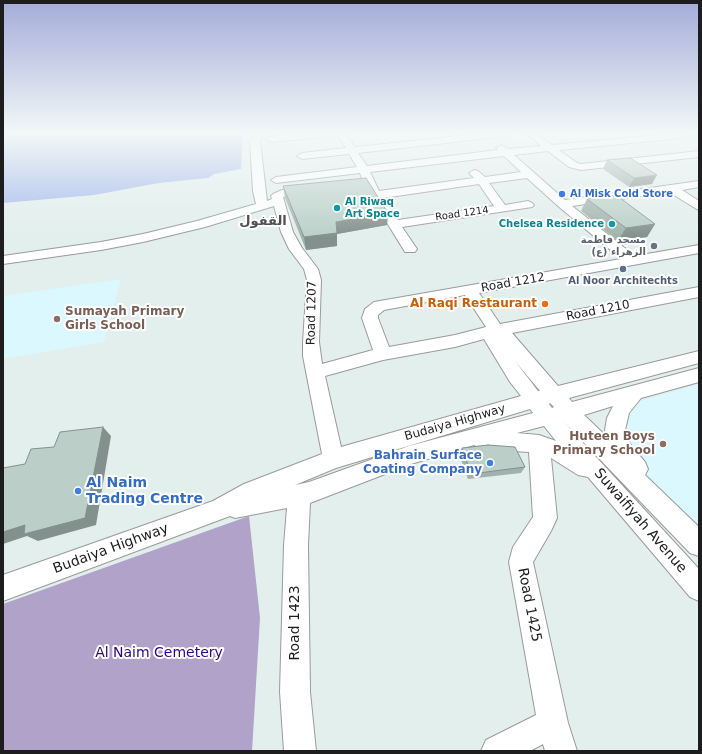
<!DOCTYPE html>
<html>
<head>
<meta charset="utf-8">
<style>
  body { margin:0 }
  #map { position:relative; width:702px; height:754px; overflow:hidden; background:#e2efed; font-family:"DejaVu Sans",sans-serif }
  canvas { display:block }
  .frame { position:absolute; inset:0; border:4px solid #1d1d1d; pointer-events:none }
</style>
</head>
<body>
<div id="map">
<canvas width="702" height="754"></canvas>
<div class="frame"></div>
</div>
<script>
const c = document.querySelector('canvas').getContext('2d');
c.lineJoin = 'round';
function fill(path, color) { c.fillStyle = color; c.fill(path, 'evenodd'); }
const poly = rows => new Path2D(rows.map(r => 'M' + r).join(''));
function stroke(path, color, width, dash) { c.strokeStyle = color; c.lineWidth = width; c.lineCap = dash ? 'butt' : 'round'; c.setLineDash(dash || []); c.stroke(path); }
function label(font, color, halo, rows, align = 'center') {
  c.font = font + ' "DejaVu Sans",Vazirmatn,sans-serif'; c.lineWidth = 4; c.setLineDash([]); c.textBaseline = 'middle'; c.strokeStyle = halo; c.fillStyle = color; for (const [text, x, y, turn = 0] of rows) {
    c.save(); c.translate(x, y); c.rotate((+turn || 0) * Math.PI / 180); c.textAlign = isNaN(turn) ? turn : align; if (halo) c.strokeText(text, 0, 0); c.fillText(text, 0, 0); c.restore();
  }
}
fill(poly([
  [121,279,104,342,3,359,3,296],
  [699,384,699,528,636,465,618,424,624,406]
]), '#dbf7ff');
fill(poly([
  [7,133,243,133,241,169,214,174,208,178,159,183,94,195,3,203,3,134]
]), '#a5b8ec');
fill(poly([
  [249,516,260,618,252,751,3,751,3,604]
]), '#b0a2c9');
const minor = poly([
  [255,133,264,133,260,141,267,201,272,199,271,196,273,194,282,190,308,187,314,190,308,193,283,197,293,232,302,248,318,269,321,280,319,342,322,364,373,350,362,318,365,309,374,302,621,259,558,206,527,178,489,183,505,205,528,201,532,203,534,205,532,207,402,227,417,249,415,252,405,252,365,187,360,173,276,183,271,180,276,177,357,167,349,154,302,159,297,156,302,153,346,148,336,133,332,136,271,142,268,141,266,139,268,137,307,133,345,133,355,147,486,133,513,133,508,136,358,153,367,166,498,150,496,148,501,145,508,149,541,146,526,133,535,133,552,145,679,133,686,133,688,135,683,138,559,150,577,163,581,164,699,151,699,157,581,170,569,167,548,151,514,155,565,200,699,181,699,187,682,190,699,201,699,210,695,208,669,192,572,206,635,256,699,245,699,253,479,293,500,324,699,287,699,297,512,333,558,386,699,351,699,363,569,398,572,402,699,368,699,382,641,398,629,413,625,430,630,444,645,462,648,469,645,475,699,527,699,556,690,553,563,421,699,569,699,601,690,597,588,477,578,475,551,458,557,518,551,531,533,562,568,723,577,751,545,751,543,744,530,751,481,751,486,740,536,715,509,562,513,547,533,517,529,452,482,449,474,445,411,464,310,503,308,545,310,692,316,751,284,751,280,692,284,545,287,508,235,518,230,516,3,601,3,575,213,501,244,484,322,454,303,356,303,342,307,280,304,269,289,249,281,232,274,206,205,227,143,242,101,250,3,264,3,256,101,242,143,234,197,221,256,204,253,191,250,141,255,133],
  [504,156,521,172,485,177,478,171,474,170,469,173,474,178,379,191,370,172,504,156],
  [479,184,494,206,398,220,383,198,479,184],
  [465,295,486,327,455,335,389,347,378,318,378,315,384,310,465,295],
  [484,339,510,382,521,396,341,447,325,376,383,360,455,347,484,339],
  [515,361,540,391,538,391,515,361],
  [550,403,554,407,552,408,549,404,550,403],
  [613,406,607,418,605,430,607,437,584,415,613,406],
  [530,409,533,413,409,446,309,482,295,485,336,468,530,409],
  [544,426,556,441,539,435,517,433,544,426]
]);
const major = poly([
  [691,133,699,133,699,137,693,135,691,133]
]);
stroke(minor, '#9a9a9a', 2);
stroke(major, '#009685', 2);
fill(minor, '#fff');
fill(major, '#97ffe9');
fill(poly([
  [607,160,652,184,629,187,603,169],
  [283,186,388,213,387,225,337,234,337,246,306,250,285,198],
  [587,199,655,224,647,237,618,241,581,211],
  [462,448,525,467,521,473,468,479,459,454]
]), '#a1b2ac');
fill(poly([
  [657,175,652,184,629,187,634,178],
  [388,213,387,225,337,234,337,246,306,250,304,237,336,222],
  [655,224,647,237,618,241,626,228],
  [103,427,111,436,96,525,38,541,27,536,3,544,3,532]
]), '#83918c');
const building = poly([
  [630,158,657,175,634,178,607,160,630,158],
  [366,178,388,213,336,222,337,233,304,237,283,186,366,178],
  [616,195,655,224,626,228,587,199,616,195],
  [103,427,85,518,24,534,25,525,3,532,3,468,25,464,31,449,54,447,60,432,103,427],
  [488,445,515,447,525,467,471,474,462,448,488,445]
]);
fill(building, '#bbcfc8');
stroke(building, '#83918c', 1);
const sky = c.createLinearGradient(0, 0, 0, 238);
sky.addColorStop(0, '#a4acd9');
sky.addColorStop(0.56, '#f2f8f7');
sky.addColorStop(1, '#f2f8f700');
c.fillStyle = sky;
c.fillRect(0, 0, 702, 238);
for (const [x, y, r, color] of [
  [562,194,4,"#3f7fe0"],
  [337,208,4,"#0f9aa8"],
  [612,224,4,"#0f9aa8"],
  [654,246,4,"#6b7280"],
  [623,269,4,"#5c6f8a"],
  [545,304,4,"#e8710a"],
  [57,319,4,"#8d6e63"],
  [663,444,4,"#8d6e63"],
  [490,463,4,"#3f7fe0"],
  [78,491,4,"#3f7fe0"]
]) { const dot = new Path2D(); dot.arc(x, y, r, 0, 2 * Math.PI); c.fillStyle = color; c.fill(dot); stroke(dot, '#fff', 1.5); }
label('bold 10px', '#366cbe', '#fff', [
  ["Al Misk Cold Store",570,194]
], 'left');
label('bold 10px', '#0d838f', '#fff', [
  ["Al Riwaq",345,202],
  ["Art Space",345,214],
  ["Chelsea Residence",604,224,"right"]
], 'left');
label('10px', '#1d1d1d', '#fff', [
  ["Road 1214",462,214,-8]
]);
label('bold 10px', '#5b616d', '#fff', [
  ["مسجد فاطمة",646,240],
  ["الزهراء (ع)",646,252]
], 'right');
label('bold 10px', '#4e5e75', '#fff', [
  ["Al Noor Architechts",623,281]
]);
label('12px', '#1d1d1d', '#fff', [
  ["Road 1212",513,283,-10],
  ["Road 1210",598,311,-11],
  ["Road 1207",312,313,-89],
  ["Budaiya Highway",455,423,-16]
]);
label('bold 12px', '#c56008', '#fff', [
  ["Al Raqi Restaurant",537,304]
], 'right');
label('bold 12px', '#785e54', '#fff', [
  ["Sumayah Primary",65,312],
  ["Girls School",65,326],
  ["Huteen Boys",655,437,"right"],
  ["Primary School",655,451,"right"]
], 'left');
label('bold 12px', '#366cbe', '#fff', [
  ["Bahrain Surface",482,456],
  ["Coating Company",482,470]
], 'right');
label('bold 13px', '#505050', '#fff', [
  ["القفول",263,222]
]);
label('bold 14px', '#366cbe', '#fff', [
  ["Al Naim",86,483],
  ["Trading Centre",86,499]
], 'left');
label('14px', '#1d1d1d', '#fff', [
  ["Suwaifiyah Avenue",640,521,49],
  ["Budaiya Highway",111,549,-20],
  ["Road 1425",529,605,79],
  ["Road 1423",295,623,-90]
]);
label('14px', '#2b0680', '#fff', [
  ["Al Naim Cemetery",159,653]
]);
</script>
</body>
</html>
